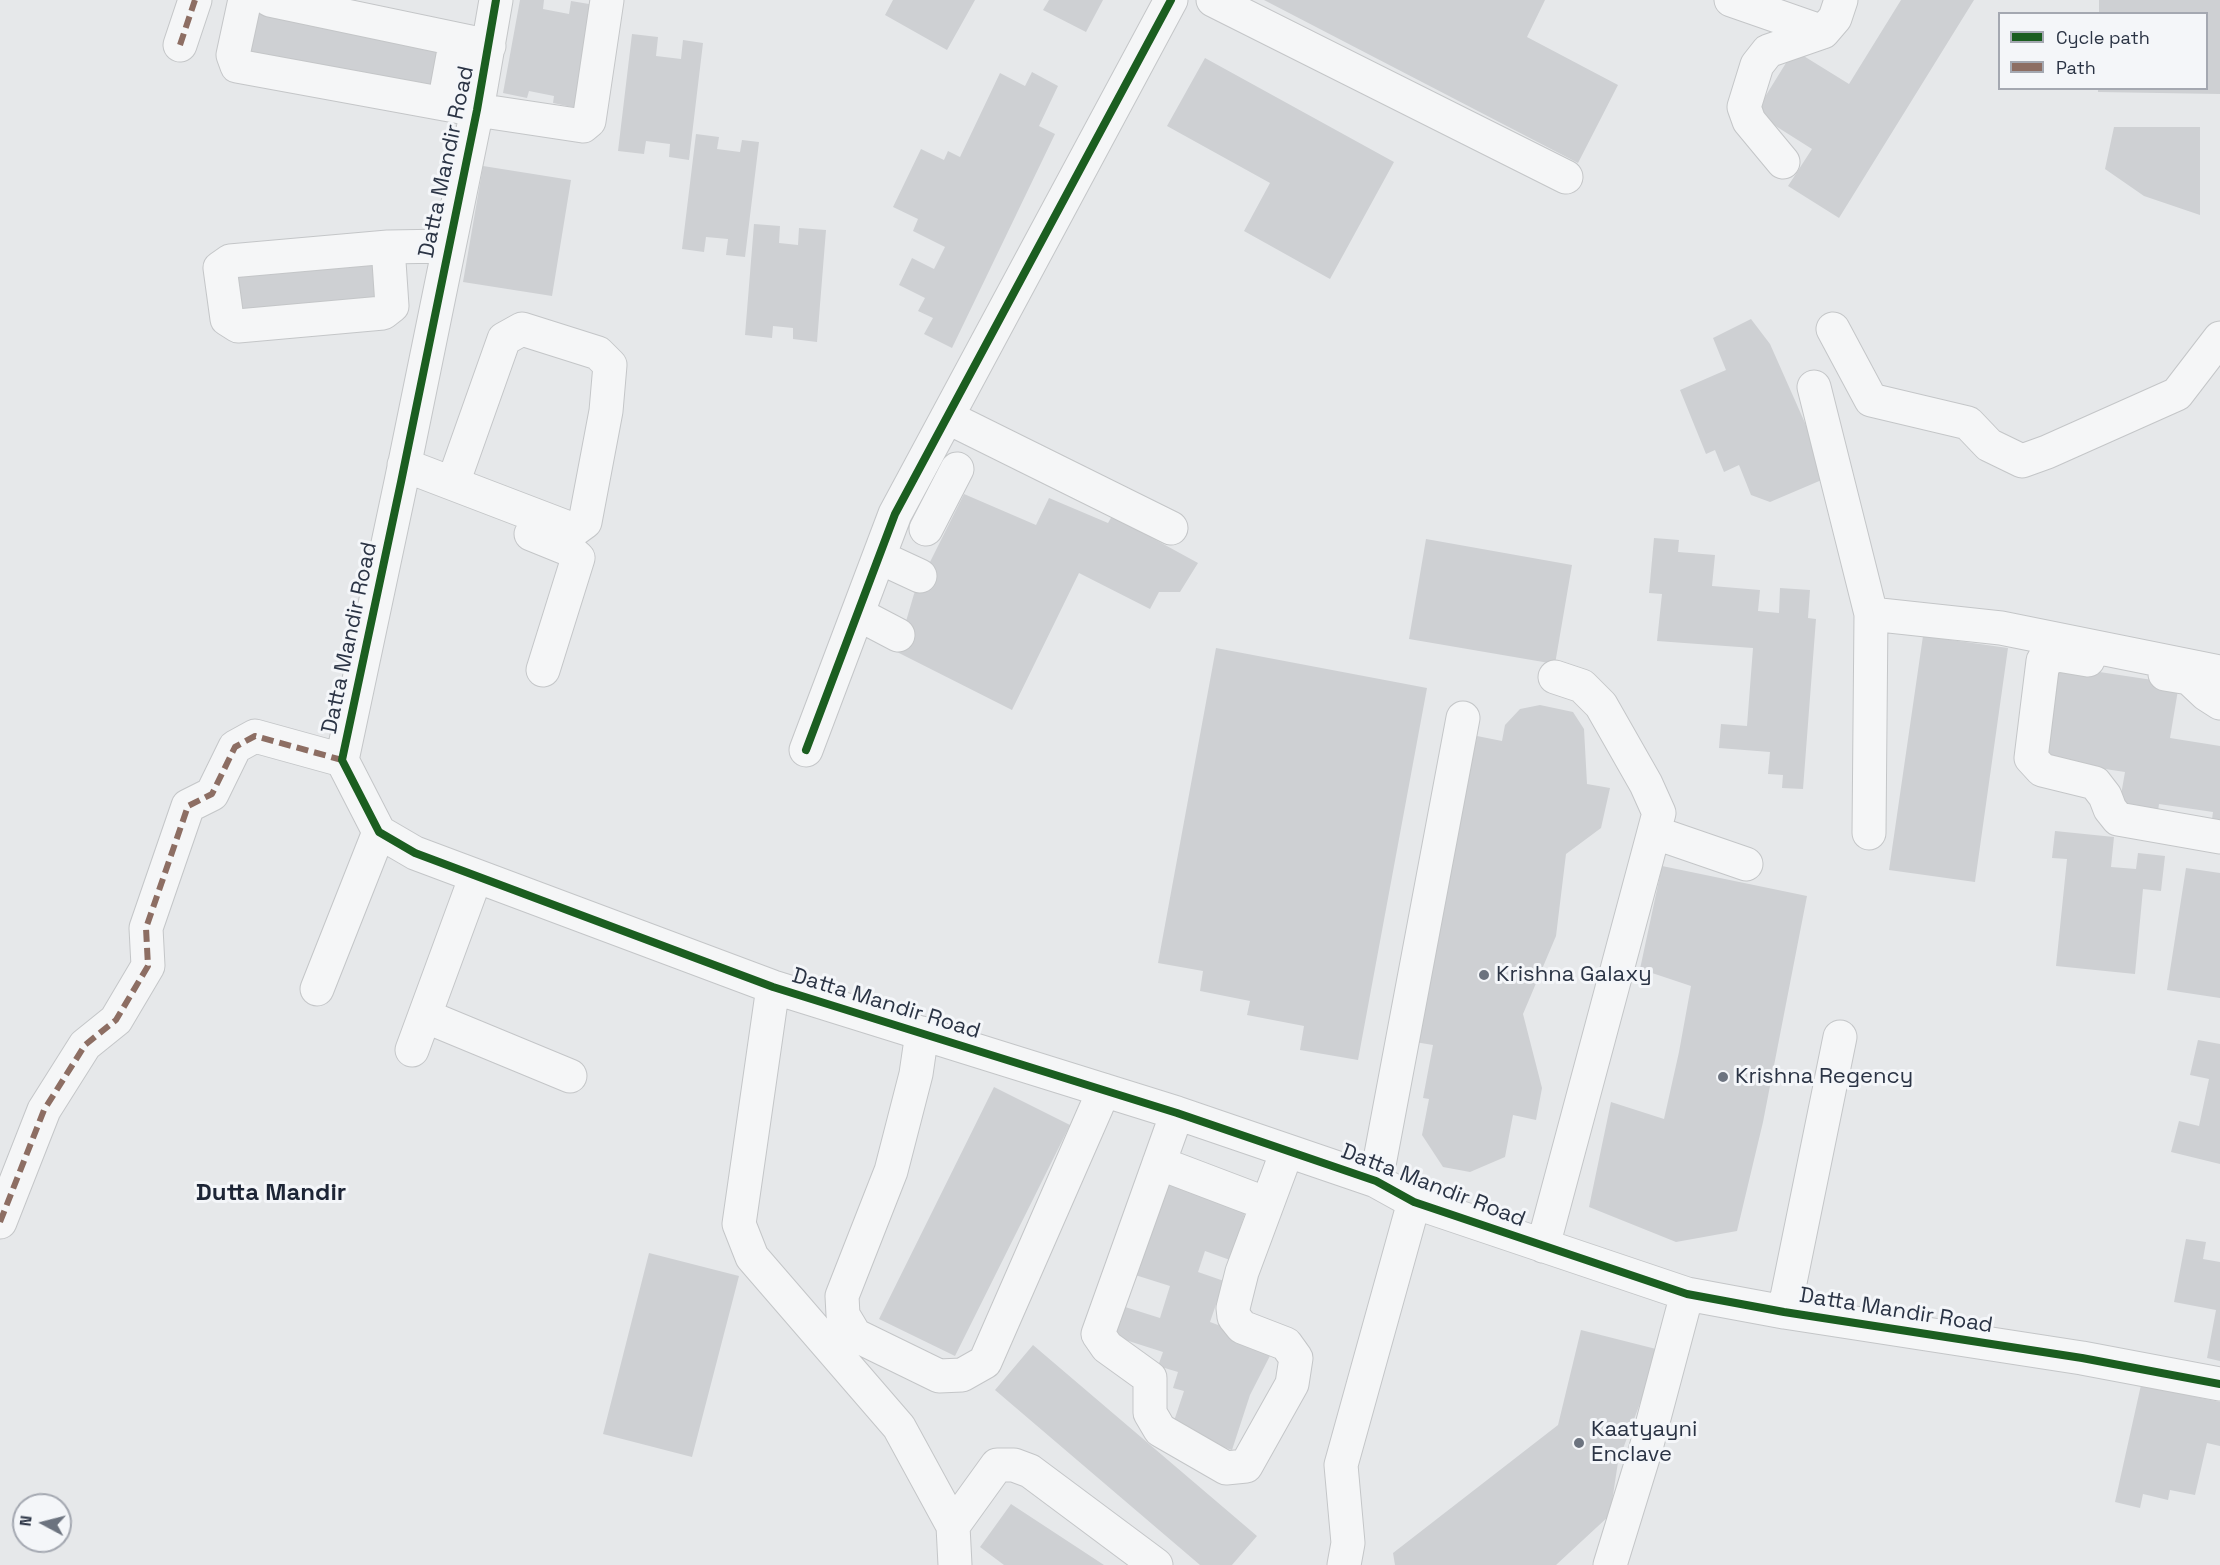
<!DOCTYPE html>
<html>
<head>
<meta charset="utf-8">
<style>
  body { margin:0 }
  #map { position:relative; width:2220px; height:1565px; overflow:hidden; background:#e6e8ea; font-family:"Space Grotesk",sans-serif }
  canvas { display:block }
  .legend { position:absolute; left:1998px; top:12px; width:210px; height:78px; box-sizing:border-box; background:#f4f6f9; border:2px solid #a4a8b1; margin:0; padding:8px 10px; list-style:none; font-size:18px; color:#2b3445 }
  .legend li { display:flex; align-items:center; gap:12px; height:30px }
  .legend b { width:30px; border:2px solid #a4a8b1 }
  .north { position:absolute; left:12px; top:1493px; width:60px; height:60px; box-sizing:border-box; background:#f4f6f9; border:2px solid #a4a8b1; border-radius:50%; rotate:277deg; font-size:16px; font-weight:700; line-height:24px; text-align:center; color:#2b3445 }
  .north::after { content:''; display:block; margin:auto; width:21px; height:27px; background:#6c737f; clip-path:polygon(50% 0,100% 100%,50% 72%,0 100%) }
</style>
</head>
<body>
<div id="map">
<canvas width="2220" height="1565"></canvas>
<ul class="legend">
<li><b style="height:8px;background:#1b5e20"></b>Cycle path</li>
<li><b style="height:8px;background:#8d6e63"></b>Path</li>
</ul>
<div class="north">N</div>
</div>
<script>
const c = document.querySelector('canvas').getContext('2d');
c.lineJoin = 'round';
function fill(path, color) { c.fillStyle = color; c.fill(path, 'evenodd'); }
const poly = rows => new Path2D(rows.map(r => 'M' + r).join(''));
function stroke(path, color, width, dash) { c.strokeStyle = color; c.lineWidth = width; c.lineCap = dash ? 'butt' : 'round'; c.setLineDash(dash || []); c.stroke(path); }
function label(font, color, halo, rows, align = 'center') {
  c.font = font + ' "Space Grotesk",sans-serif'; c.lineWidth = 6; c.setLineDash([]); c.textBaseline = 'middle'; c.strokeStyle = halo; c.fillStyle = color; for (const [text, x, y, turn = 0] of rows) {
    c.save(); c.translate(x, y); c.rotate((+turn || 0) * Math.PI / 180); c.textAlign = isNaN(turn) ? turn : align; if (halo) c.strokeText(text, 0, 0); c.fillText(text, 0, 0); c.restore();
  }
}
fill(poly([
  [520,0,544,0,543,9,569,14,571,1,601,6,581,109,553,103,554,96,529,91,527,98,503,93],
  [893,0,975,0,947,50,885,15],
  [1049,0,1103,0,1086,32,1043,10],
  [1264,0,1545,0,1527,37,1618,85,1578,163],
  [1901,0,1974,0,1839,218,1788,186,1812,149,1755,113,1794,50,1849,84],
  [2099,0,2220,0,2220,94,2098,92,2098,88,2206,88,2206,14,2099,14],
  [255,3,452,45,441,94,242,61],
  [632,34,658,37,656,56,681,59,683,40,703,43,689,160,669,157,670,144,646,141,644,154,618,151],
  [1205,58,1394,162,1330,279,1244,231,1270,183,1167,126],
  [1032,72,1058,86,1039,126,1055,134,952,348,924,334,933,318,918,311,925,298,899,285,912,258,934,269,945,247,913,231,918,219,893,207,921,149,944,160,948,151,960,157,1000,73,1025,86],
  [2114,127,2200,127,2200,215,2144,196,2105,169],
  [696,134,719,137,717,149,740,152,742,140,759,142,745,257,726,255,728,239,706,237,704,252,682,249],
  [483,166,571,180,552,296,463,282],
  [754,224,780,226,779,243,798,245,799,228,826,230,817,342,793,339,793,328,773,326,772,338,745,335],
  [379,254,384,307,234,322,229,270],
  [1751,319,1770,344,1813,441,1824,479,1770,502,1751,495,1739,465,1724,472,1715,450,1706,454,1680,390,1726,370,1713,338],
  [964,494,1036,525,1049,498,1108,523,1112,516,1198,563,1180,592,1159,592,1150,609,1079,573,1012,710,897,652,914,594],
  [1654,538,1679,540,1678,552,1715,555,1712,586,1760,590,1758,611,1779,613,1780,588,1810,590,1808,618,1816,619,1803,789,1782,788,1783,775,1768,774,1770,752,1719,748,1721,724,1747,726,1753,648,1657,641,1662,594,1649,593],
  [1426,539,1572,565,1555,664,1409,639],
  [1923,636,2008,648,1975,882,1889,870],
  [1216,648,1427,688,1358,1060,1300,1050,1304,1026,1247,1015,1250,1001,1200,991,1203,971,1158,963],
  [2053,665,2179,684,2170,738,2220,746,2220,828,2211,826,2213,812,2159,804,2157,818,2118,812,2125,772,2039,759],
  [1540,705,1573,712,1584,729,1587,784,1610,788,1601,828,1566,854,1556,936,1523,1014,1542,1088,1536,1120,1513,1115,1505,1157,1470,1172,1443,1167,1422,1135,1429,1099,1423,1098,1433,1045,1415,1042,1477,736,1502,741,1505,725,1520,709],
  [2055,831,2114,837,2111,867,2136,869,2138,853,2165,856,2161,891,2143,889,2135,974,2056,966,2067,859,2052,858],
  [1662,866,1807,896,1763,1122,1737,1231,1676,1242,1589,1207,1611,1102,1664,1119,1679,1052,1691,986,1640,969],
  [2186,868,2220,873,2220,998,2167,990],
  [2198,1040,2220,1044,2220,1164,2171,1152,2179,1121,2199,1126,2209,1079,2190,1075],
  [994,1087,1070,1125,955,1356,879,1319],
  [1164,1171,1249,1201,1230,1260,1205,1251,1198,1272,1224,1281,1210,1322,1275,1346,1250,1395,1232,1450,1171,1430,1184,1391,1173,1388,1178,1372,1158,1366,1163,1352,1113,1336,1122,1306,1160,1318,1170,1286,1132,1274],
  [2186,1239,2206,1242,2203,1259,2220,1262,2220,1361,2207,1358,2216,1310,2174,1302],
  [649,1253,739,1276,692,1457,603,1434],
  [1581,1330,1660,1350,1618,1462,1610,1515,1556,1565,1395,1565,1393,1553,1558,1425],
  [1033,1345,1257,1536,1232,1565,1200,1565,995,1390],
  [2141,1385,2220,1402,2220,1446,2207,1443,2195,1495,2170,1490,2168,1500,2143,1494,2140,1508,2115,1502],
  [1011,1504,1104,1565,1004,1565,980,1547]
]), '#ced0d3');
const minor = poly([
  [247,0,244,4,233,55,237,66,477,110,583,126,589,121,607,0],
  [270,0,489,46],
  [496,0,477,110,401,482,342,760,379,832,415,853,773,987,1177,1113,1376,1181,1414,1202,1687,1294,1784,1312,2082,1358,2220,1384],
  [1213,0,1566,177],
  [1731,0,1823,32],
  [180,45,195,0],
  [444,104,456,39],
  [1783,162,1749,121,1744,107,1757,65,1768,51,1823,32,1835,18,1841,0],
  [388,247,392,306,383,313,238,326,227,319,220,268,230,261,388,247,448,246],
  [1833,329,1871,400,1968,423,1989,445,2022,461,2047,452,2177,394,2220,338],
  [1814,387,1871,614],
  [947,417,1171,528],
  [404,465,574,530,585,522,606,411,610,365,598,353,522,329,504,339,453,483],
  [926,529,957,469],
  [531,534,568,549,578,558,543,670],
  [879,557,920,576],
  [858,614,898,635],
  [2088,660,2058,655,2043,661,2031,758,2042,770,2095,783,2105,796,2110,809,2118,819,2220,837],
  [2165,674,2189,678,2206,694,2220,703],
  [806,750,895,514,1171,0],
  [1656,833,1746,864],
  [1869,833,1871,614,2001,628,2220,672],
  [773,987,739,1224,752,1257,899,1427,953,1526,955,1565],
  [317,989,379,832],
  [425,1016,570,1076],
  [922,1033,916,1074,891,1171,842,1296,843,1315,855,1335,939,1376,962,1375,985,1362,1104,1090],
  [412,1050,476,876],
  [1177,1113,1098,1334,1107,1347,1150,1378,1150,1413,1160,1430,1226,1468,1246,1466,1292,1384,1296,1358,1286,1344,1242,1327,1234,1317,1233,1308,1242,1272,1287,1151],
  [1159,1163,1267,1204],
  [1376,1181,1463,718],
  [0,1222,44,1110,85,1045,116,1020,148,966,146,928,188,806,212,794,235,747,255,736,342,760],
  [1543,1246,1659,813,1646,784,1601,705,1582,686,1555,677],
  [1784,1312,1840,1037],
  [953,1526,997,1465,1014,1465,1030,1471,1156,1565],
  [1344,1565,1348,1543,1341,1465,1414,1202],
  [1610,1565,1646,1448,1687,1294]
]);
stroke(minor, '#c4c6c8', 35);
stroke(minor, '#f5f6f7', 33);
stroke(poly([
  [180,45,195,0],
  [0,1222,44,1110,85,1045,116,1020,148,966,146,928,188,806,212,794,235,747,255,736,342,760]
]), '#8d6e63', 6, [12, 6]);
stroke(poly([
  [496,0,477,110,401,482,342,760,379,832,415,853,773,987,1177,1113,1376,1181,1414,1202,1687,1294,1784,1312,2082,1358,2220,1384],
  [806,750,895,514,1171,0]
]), '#1b5e20', 8);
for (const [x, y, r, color] of [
  [1484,975,6,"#6c737f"],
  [1723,1077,6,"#6c737f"],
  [1579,1443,6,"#6c737f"]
]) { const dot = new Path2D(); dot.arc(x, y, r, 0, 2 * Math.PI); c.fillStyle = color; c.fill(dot); stroke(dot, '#f4f6f9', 2); }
label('22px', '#2b3445', '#f4f6f9', [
  ["Datta Mandir Road",447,162,-78],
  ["Datta Mandir Road",350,638,-78],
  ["Datta Mandir Road",886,1004,17],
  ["Datta Mandir Road",1433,1186,21],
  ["Datta Mandir Road",1896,1311,9]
]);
label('22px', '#2b3445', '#f4f6f9', [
  ["Krishna Galaxy",1496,975],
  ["Krishna Regency",1735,1077],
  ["Kaatyayni",1591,1430],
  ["Enclave",1591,1455]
], 'left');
label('bold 24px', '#1d2536', '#f4f6f9', [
  ["Dutta Mandir",271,1193]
]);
</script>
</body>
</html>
